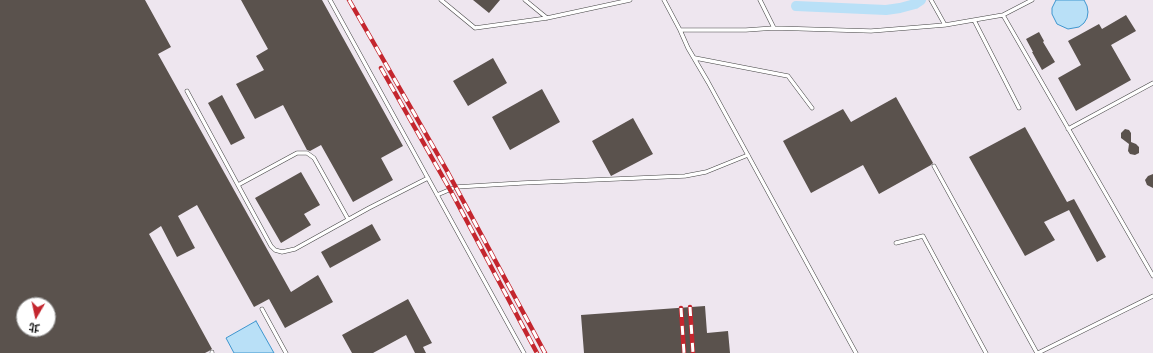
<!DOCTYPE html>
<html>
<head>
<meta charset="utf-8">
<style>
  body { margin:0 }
  #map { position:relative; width:1153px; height:353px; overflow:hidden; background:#fffdf5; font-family:Lora,"Noto Sans TC",serif }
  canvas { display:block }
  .north { position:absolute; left:16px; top:297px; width:40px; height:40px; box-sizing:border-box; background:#fff; border:1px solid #a0a0a0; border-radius:50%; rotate:189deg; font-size:11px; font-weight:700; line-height:16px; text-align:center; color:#111 }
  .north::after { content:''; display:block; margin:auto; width:14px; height:18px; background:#c4262e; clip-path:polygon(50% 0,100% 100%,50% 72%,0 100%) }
</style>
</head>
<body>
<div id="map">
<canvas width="1153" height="353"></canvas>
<div class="north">北</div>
</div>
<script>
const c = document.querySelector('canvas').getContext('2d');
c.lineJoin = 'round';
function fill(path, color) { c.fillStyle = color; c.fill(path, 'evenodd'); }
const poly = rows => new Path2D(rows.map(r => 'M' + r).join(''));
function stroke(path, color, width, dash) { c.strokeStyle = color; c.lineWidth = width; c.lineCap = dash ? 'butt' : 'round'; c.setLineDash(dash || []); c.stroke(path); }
fill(poly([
  [0,0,1153,0,1153,353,0,353],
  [24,305,48,305,48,329,24,329]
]), '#eee6ef');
const water = poly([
  [1056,0,1084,0,1087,6,1088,12,1087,18,1084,23,1079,27,1068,29,1057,24,1052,14,1052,8,1056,0],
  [256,321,274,353,234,353,226,338,256,321]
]);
fill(water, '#b9e0f7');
stroke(water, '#3f96cf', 1);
stroke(poly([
  [796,6,886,10,900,8,915,4,921,0]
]), '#b9e0f7', 10);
fill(poly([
  [0,0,145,0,171,47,158,54,291,292,318,275,333,302,285,328,269,299,254,307,197,205,178,216,195,248,177,257,161,226,149,234,212,349,209,351,205,353,0,353],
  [24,305,48,305,48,329,24,329],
  [241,0,322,0,403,146,381,158,393,180,353,202,321,145,310,151,307,150,283,105,255,119,236,84,264,70,256,56,268,49],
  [473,0,500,0,489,13],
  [1126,15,1136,31,1111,45,1131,80,1076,111,1058,78,1081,65,1068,41,1099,24,1102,29],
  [1039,32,1044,41,1043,42,1055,62,1042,70,1032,52,1033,52,1026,39],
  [493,58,507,83,468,106,453,81],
  [542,89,560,122,510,150,492,117],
  [222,95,245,138,231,145,208,103],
  [896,97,933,163,931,165,879,194,863,165,811,193,783,141,843,109,851,122],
  [633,118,653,154,611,176,592,141],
  [1025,127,1067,202,1074,199,1106,257,1097,262,1069,210,1044,222,1055,240,1025,256,969,157],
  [1125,129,1129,130,1131,133,1131,142,1136,144,1139,147,1139,153,1135,155,1130,154,1128,151,1129,144,1121,138,1121,133],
  [301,172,320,205,304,214,311,225,281,243,255,198],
  [1153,174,1153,188,1147,185,1145,180,1148,176],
  [372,224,381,240,330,268,321,252],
  [408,299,432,343,423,347,426,353,415,353,406,335,373,353,352,353,342,335],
  [705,306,707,333,728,331,730,353,584,353,581,315]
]), '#5a524d');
const lane = poly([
  [330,0,524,353],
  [441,0,475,28,547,18,630,0],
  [525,0,547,18],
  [664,0,680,30,688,48,708,82,856,353],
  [760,0,774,28],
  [931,0,945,25],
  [1032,0,1003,15,1153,276],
  [974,20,1019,108],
  [680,30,746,30,774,28,871,31,945,25,1003,15],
  [695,58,788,76,812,108],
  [187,91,271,246,275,250,282,252,295,249,369,208,428,178],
  [1068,129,1153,83],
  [934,166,1037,353],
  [238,185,297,153,307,153,314,158,348,219],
  [437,195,456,187,522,183,685,176,706,172,748,155],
  [896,243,923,236,986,353],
  [262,309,286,353],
  [212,352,212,353],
  [1038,353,1153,296]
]);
stroke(lane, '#444', 4.5);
stroke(lane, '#fff', 3.5);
const rail = poly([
  [349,0,446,169,545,353],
  [381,68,453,195,537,353],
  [690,307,693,353],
  [681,308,684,353]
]);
stroke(rail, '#c4262e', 4.5);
stroke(rail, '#fff', 3, [9]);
</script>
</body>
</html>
